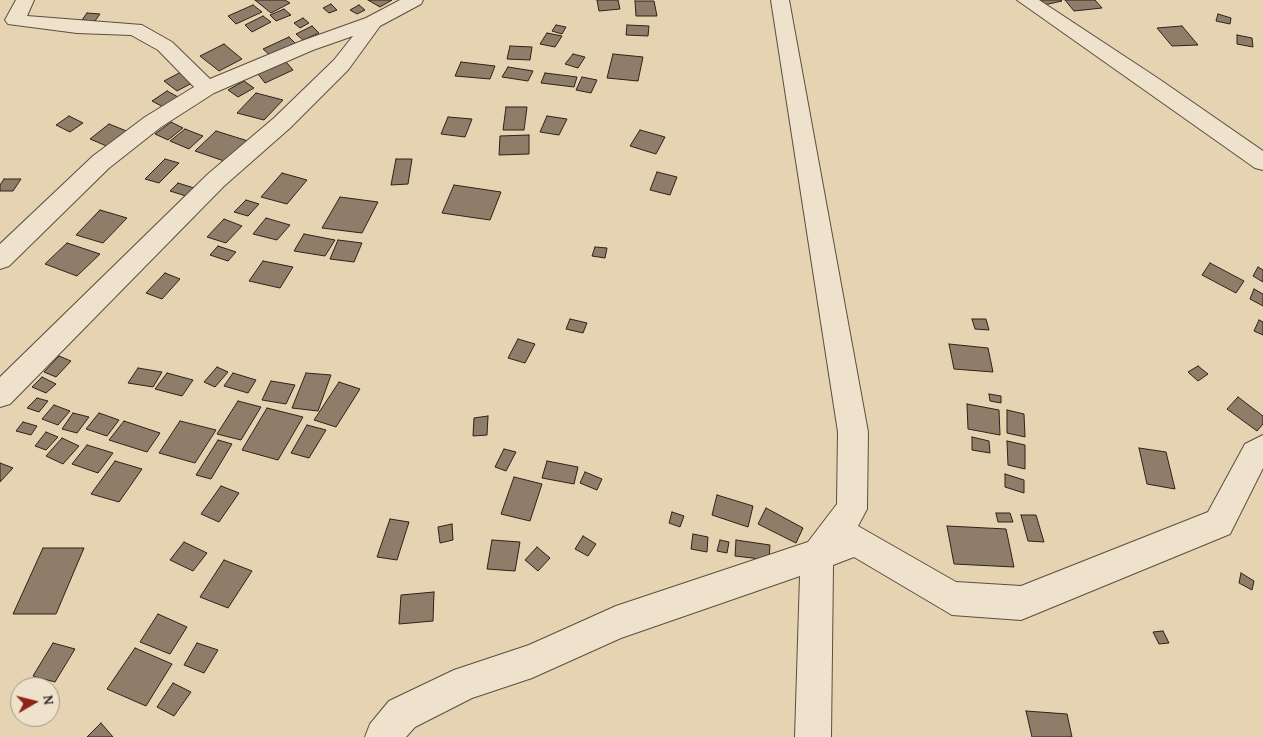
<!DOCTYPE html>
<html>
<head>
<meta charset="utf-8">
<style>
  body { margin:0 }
  #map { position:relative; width:1263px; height:737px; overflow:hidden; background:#e5d3b2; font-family:"Gentium Book Plus",serif }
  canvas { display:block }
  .north { position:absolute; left:10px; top:677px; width:50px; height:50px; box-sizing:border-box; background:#eee2cd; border:1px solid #a29585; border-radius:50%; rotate:82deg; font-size:14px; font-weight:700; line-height:20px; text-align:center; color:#2f2119 }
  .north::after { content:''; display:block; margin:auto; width:18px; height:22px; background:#8f2418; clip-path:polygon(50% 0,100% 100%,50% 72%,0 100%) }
</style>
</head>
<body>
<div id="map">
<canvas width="1263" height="737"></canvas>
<div class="north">N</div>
</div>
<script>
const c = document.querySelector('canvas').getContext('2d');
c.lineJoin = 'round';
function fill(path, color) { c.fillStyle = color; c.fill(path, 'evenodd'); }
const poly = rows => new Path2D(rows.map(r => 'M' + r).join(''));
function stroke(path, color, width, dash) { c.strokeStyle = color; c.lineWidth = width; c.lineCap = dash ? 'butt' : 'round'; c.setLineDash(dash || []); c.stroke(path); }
const building = poly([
  [255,0,285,0,290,3,271,13,255,0],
  [368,0,392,0,380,7,368,0],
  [597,0,618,0,620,9,599,11,597,0],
  [1038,0,1061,0,1062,1,1044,5,1038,0],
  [1065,0,1095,0,1102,8,1074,11,1065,0],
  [635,1,654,1,657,16,636,16,635,1],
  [331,4,337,10,329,13,323,8,331,4],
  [253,5,262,12,236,24,228,16,253,5],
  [359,5,365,10,357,14,350,10,359,5],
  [284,9,291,15,276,21,270,15,284,9],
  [87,13,100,14,95,21,82,20,87,13],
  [1218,14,1231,18,1230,24,1216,21,1218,14],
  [263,16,271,22,252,32,245,25,263,16],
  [303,18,309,23,300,28,294,23,303,18],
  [556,25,566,27,562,34,552,31,556,25],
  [627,25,649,26,648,36,626,35,627,25],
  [312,26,319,33,303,40,296,34,312,26],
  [1182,26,1198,45,1172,46,1157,28,1182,26],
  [547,33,562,36,555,47,540,44,547,33],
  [1237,35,1252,38,1253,47,1237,44,1237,35],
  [289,37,296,44,271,56,263,49,289,37],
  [224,44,242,59,219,71,200,56,224,44],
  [510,46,532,47,530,60,507,59,510,46],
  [573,54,585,57,578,68,565,64,573,54],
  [613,54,643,57,638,81,607,78,613,54],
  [286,62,293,70,265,83,258,74,286,62],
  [461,62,495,66,490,79,455,76,461,62],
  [508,67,533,71,528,81,502,77,508,67],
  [181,72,194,82,177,91,164,81,181,72],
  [545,73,577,77,574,87,541,83,545,73],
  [582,77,597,80,591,93,576,90,582,77],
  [244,81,254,88,238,97,228,90,244,81],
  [167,91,180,98,165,108,152,101,167,91],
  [256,93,283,100,264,120,237,113,256,93],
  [506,107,527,107,524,130,503,130,506,107],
  [69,116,83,123,70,132,56,125,69,116],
  [547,116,567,119,559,135,540,132,547,116],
  [448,117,472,119,465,137,441,134,448,117],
  [171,122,183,128,168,140,155,134,171,122],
  [109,124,129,132,109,147,90,139,109,124],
  [185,129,203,136,189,149,170,141,185,129],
  [640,130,665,137,656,154,630,146,640,130],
  [216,131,248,141,227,162,195,151,216,131],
  [529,135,529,154,499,155,500,136,529,135],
  [165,159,179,163,159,183,145,179,165,159],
  [396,159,412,159,408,184,391,185,396,159],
  [657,172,677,177,670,195,650,190,657,172],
  [282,173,307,180,287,204,261,197,282,173],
  [4,179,21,179,13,191,0,191,0,185,4,179],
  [178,183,194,188,186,196,170,191,178,183],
  [454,185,501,192,490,220,442,213,454,185],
  [340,197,378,202,362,233,322,228,340,197],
  [246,200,259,204,248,216,234,212,246,200],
  [100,210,127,218,103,243,76,235,100,210],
  [266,218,290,225,277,240,253,234,266,218],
  [224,219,242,226,226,243,207,237,224,219],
  [304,234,335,240,325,256,294,251,304,234],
  [338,240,362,243,354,262,330,259,338,240],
  [67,243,100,254,77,276,45,264,67,243],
  [218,246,236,252,228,261,210,255,218,246],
  [595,247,607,248,605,258,592,256,595,247],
  [263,261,293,267,280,288,249,281,263,261],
  [1210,263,1244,281,1236,293,1202,275,1210,263],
  [1258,267,1263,270,1263,282,1253,276,1258,267],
  [165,273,180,279,162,299,146,293,165,273],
  [1254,289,1263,294,1263,306,1250,299,1254,289],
  [570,319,587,323,583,333,566,329,570,319],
  [972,319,986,319,989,330,975,329,972,319],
  [1259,320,1263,322,1263,335,1254,331,1259,320],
  [518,339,535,344,525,363,508,358,518,339],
  [949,344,988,348,993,372,954,369,949,344],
  [59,356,71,361,56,377,44,372,59,356],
  [1198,366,1208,374,1198,381,1188,372,1198,366],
  [217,367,228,372,215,387,204,382,217,367],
  [138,368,162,372,153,387,128,383,138,368],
  [167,373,193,380,182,396,155,389,167,373],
  [233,373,256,380,248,393,224,386,233,373],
  [306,373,331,375,318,411,292,408,306,373],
  [42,377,56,384,46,393,32,387,42,377],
  [271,381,295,385,286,404,262,400,271,381],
  [339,382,360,389,336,427,314,420,339,382],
  [989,394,1001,396,1001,403,990,401,989,394],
  [1238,397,1263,416,1263,424,1257,431,1227,409,1238,397],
  [37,398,48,401,39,412,27,408,37,398],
  [238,401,261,407,241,440,217,434,238,401],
  [967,404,999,410,1000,435,968,429,967,404],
  [54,405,70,411,58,425,42,419,54,405],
  [267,408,303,417,278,460,242,450,267,408],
  [1007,410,1024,414,1025,437,1007,433,1007,410],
  [73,413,89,417,77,433,62,429,73,413],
  [99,413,119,420,107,436,86,429,99,413],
  [488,416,487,435,473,436,474,418,488,416],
  [124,421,160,433,147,452,109,440,124,421],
  [180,421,216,430,195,463,159,453,180,421],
  [23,422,37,426,31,435,16,431,23,422],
  [307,425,326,430,309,458,291,453,307,425],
  [46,432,58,437,46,450,35,446,46,432],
  [972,437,989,441,990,453,972,450,972,437],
  [62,438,79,446,63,464,46,456,62,438],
  [218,440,232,444,211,479,196,475,218,440],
  [1007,441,1025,445,1025,469,1008,465,1007,441],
  [87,445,113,453,98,473,72,464,87,445],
  [1139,448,1166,452,1175,489,1147,484,1139,448],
  [504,449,516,452,506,471,495,467,504,449],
  [115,461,142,469,119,502,91,494,115,461],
  [547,461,578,467,574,484,542,478,547,461],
  [0,463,13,468,0,482,0,463],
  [585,472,602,479,597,490,580,483,585,472],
  [1005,474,1024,480,1024,493,1005,487,1005,474],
  [514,477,542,484,530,521,501,514,514,477],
  [221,486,239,493,219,522,201,514,221,486],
  [717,495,753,506,748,527,712,515,717,495],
  [766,508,803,528,796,543,758,524,766,508],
  [672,512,684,516,680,527,669,523,672,512],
  [996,513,1010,513,1013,522,998,522,996,513],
  [1021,515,1036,515,1044,542,1028,541,1021,515],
  [390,519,409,522,397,560,377,557,390,519],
  [452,524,453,540,440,543,438,527,452,524],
  [947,526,1006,529,1014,567,954,564,947,526],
  [693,534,708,537,707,552,691,549,693,534],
  [583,536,596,544,588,556,575,549,583,536],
  [492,540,520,542,515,571,487,569,492,540],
  [720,540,729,542,727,553,717,551,720,540],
  [736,540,770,545,769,560,735,556,736,540],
  [184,542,207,553,193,571,170,560,184,542],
  [537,547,550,558,538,571,525,560,537,547],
  [43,548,84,548,56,614,13,614,43,548],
  [224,560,252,571,228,608,200,597,224,560],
  [1241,573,1254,581,1252,590,1239,583,1241,573],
  [434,592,433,621,399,624,401,595,434,592],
  [158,614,187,627,170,654,140,642,158,614],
  [1163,631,1169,643,1159,644,1153,632,1163,631],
  [53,643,75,649,55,682,33,676,53,643],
  [197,643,218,650,204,673,184,665,197,643],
  [135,648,172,664,146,706,107,689,135,648],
  [173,683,191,692,174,716,157,707,173,683],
  [1026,711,1067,714,1072,737,1032,737,1026,711],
  [101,723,113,737,87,737,101,723]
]);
fill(building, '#8e7e69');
stroke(building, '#2f2119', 1);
const street = poly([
  [16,0,34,0,27,16,142,25,172,42,210,79,299,42,366,18,400,0,423,0,421,4,380,26,348,70,290,128,224,186,10,404,0,407,0,377,208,174,274,118,334,60,353,36,313,50,214,93,161,127,109,168,9,266,0,269,0,244,93,156,145,117,194,87,158,50,131,35,77,33,8,24,5,20,16,0],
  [771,0,789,0,868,432,867,509,858,526,956,582,1021,586,1208,512,1245,444,1263,435,1263,468,1230,534,1021,620,952,615,854,557,833,565,831,737,795,737,800,576,621,638,532,678,472,698,415,727,406,737,365,737,370,724,389,701,454,670,529,645,616,606,808,542,837,504,838,432,771,0],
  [1017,0,1039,0,1159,79,1263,151,1263,170,1255,168,1017,0]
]);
stroke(street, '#5c4e3f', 2);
fill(street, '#eee2cd');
</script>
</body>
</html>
